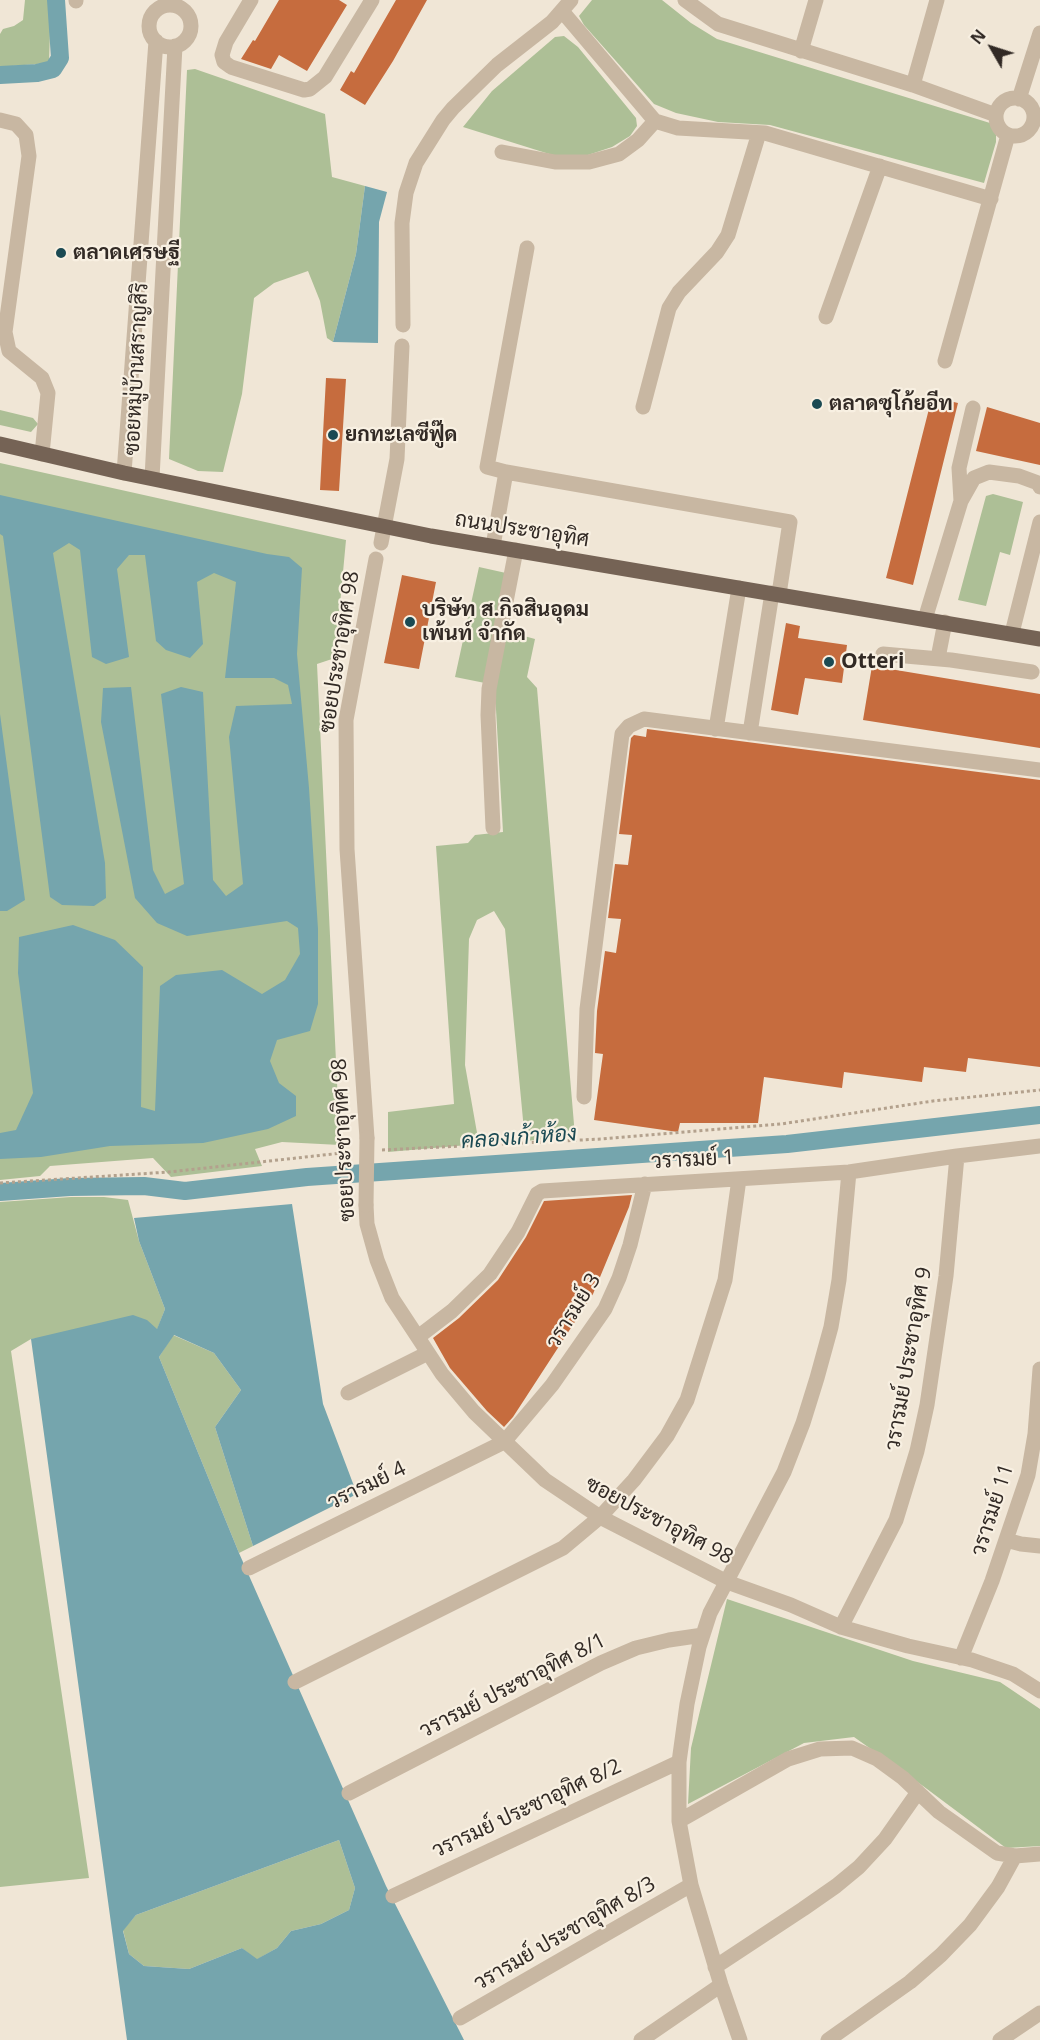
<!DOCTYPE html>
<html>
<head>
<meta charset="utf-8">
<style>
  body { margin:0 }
  #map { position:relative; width:1040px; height:2040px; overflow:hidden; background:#f0e6d6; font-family:"Open Sans",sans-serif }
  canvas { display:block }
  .north { position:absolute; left:962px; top:18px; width:60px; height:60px; -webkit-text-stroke:4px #f8f0e2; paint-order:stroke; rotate:309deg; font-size:16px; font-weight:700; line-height:24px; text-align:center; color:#322a25 }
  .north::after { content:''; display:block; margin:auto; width:21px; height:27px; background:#322a25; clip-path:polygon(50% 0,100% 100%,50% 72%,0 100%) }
</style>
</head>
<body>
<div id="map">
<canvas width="1040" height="2040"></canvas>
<div class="north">N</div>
</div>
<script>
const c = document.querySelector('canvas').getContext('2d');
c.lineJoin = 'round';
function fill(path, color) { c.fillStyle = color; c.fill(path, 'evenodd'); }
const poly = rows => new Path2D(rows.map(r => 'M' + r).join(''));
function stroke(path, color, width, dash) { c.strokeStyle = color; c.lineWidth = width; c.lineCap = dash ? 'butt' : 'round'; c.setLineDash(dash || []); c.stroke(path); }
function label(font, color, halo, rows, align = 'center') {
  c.font = font + ' "Open Sans",Sarabun,sans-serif'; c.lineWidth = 4.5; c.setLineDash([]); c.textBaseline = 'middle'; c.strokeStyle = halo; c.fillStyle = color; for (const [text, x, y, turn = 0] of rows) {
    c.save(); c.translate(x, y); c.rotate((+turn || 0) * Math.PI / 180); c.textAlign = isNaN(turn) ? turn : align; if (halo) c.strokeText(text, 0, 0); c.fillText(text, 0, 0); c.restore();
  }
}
fill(poly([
  [25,0,51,0,49,63,0,67,0,34,3,29,14,26,23,20],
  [592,0,662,0,691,23,717,39,990,123,996,135,996,142,984,183,770,125,718,122,676,113,654,104,584,25,579,16],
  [564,36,578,47,636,118,637,126,630,136,612,147,588,155,562,158,463,127,492,91,555,37],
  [195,69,325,114,332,177,365,186,356,254,333,342,327,338,320,301,308,271,274,283,254,298,242,394,223,472,198,471,169,459,187,70],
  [0,410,33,418,38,424,31,432,0,425],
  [0,463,346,540,335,658,317,664,340,1145,282,1142,255,1149,262,1166,171,1177,153,1158,50,1166,40,1176,0,1180],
  [993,494,1023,502,1010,555,1000,552,986,606,958,600,986,496],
  [479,567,506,573,485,683,455,677],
  [506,631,535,639,527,677,537,688,575,1136,525,1141,505,929,494,911,477,920,469,939,465,1065,479,1144,388,1152,388,1112,454,1104,436,846,468,843,475,835,503,832,495,692],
  [71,1197,104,1197,128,1200,139,1241,165,1309,157,1330,31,1339,11,1351,89,1878,0,1887,0,1202],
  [173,1335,214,1353,241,1390,215,1427,253,1546,239,1553,159,1357],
  [727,1599,913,1661,1000,1682,1040,1709,1040,1846,1006,1848,923,1786,854,1737,804,1743,688,1804,691,1748],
  [339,1840,355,1888,349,1910,321,1924,291,1931,277,1948,256,1960,242,1948,189,1969,144,1966,129,1954,123,1930,136,1915]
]), '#adbf96');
fill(poly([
  [365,186,387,192,379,222,378,343,333,342,356,254],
  [0,495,267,554,289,557,302,568,297,654,309,788,318,929,318,1004,310,1031,277,1040,270,1061,279,1083,296,1096,296,1116,268,1129,203,1143,110,1146,41,1157,0,1159,0,1133,16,1130,33,1093,18,973,19,937,73,925,115,940,143,967,141,1107,155,1111,160,986,176,975,222,970,262,994,285,980,300,954,298,928,287,921,187,936,157,923,135,898,101,722,103,688,131,687,153,870,165,894,184,884,161,694,181,687,203,692,213,880,226,896,243,884,229,737,236,706,292,704,288,685,274,678,225,678,236,582,214,573,197,582,203,644,190,658,166,650,156,641,145,555,129,555,117,569,129,657,106,664,92,657,80,550,69,543,53,553,105,863,106,898,94,906,62,905,50,897,3,536,0,534],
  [0,714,25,900,7,911,0,911],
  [292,1204,323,1404,357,1494,253,1546,215,1427,241,1390,214,1353,174,1335,159,1357,239,1553,386,1886,464,2040,127,2040,31,1339,133,1315,147,1320,157,1329,165,1309,139,1241,134,1218],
  [339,1840,355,1888,349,1910,321,1924,291,1931,277,1948,257,1959,242,1948,189,1969,144,1966,129,1954,123,1931,136,1915]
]), '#75a5ad');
stroke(poly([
  [0,75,37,73,53,69,60,58,56,0],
  [0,1192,70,1187,144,1186,185,1191,307,1177,787,1144,1040,1115]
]), '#75a5ad', 18);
fill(poly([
  [279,0,339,0,347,5,307,71,279,55,271,69,241,59,253,40,255,41],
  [396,0,427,0,393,61,365,105,340,90,351,71,354,73],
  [326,378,346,379,339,491,320,490],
  [932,397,958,403,913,585,886,578],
  [987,407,1040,423,1040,465,976,451],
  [402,575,436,582,419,669,384,663],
  [786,623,800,626,798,638,847,645,842,683,805,678,798,715,771,710],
  [872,666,1040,694,1040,748,863,720],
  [647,729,1040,780,1040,1067,968,1058,966,1072,924,1067,922,1082,844,1072,842,1088,764,1077,758,1123,680,1123,678,1132,594,1120,603,1054,595,1053,597,1011,605,951,616,953,621,919,608,918,615,864,628,865,632,835,619,834,631,738,634,735,646,737],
  [632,1195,629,1207,593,1294,513,1417,504,1427,487,1411,450,1368,433,1338,459,1318,498,1280,526,1237,544,1201]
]), '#c66c3e');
stroke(poly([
  [382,1150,601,1139,781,1124,933,1101,1040,1090],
  [0,1183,169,1172,351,1152]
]), '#b3a18d', 3, [3, 3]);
stroke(poly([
  [251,0,226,42,222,55,224,62,231,67,304,90,310,89,325,77,372,0],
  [685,0,718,24,913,85,996,115],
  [76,1,76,0],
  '149 26a21 21 0 1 1 42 0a21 21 0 1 1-42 0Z',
  [562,11,655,121,678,128,765,133,991,199],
  [801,51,816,0],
  [913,85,937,0],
  '996 117a19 19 0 1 1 38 0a19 19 0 1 1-38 0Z',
  [1019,99,1040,33],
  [0,120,16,124,26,135,29,156,5,332,9,351,42,378,48,393,42,454],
  [502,152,555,162,589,162,619,154,638,140,655,121],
  [826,317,880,166],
  [403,325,402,223,406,193,416,163,443,120,453,108,497,65,552,22,571,0],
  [945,361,1008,135],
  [643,407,669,308,679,292,717,252,728,235,759,133],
  [506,472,487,467,527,248],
  [124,473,156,41],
  [152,478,175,46],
  [961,501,959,468,973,408],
  [381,543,397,459,402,346],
  [493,546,506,472,790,522,779,594],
  [925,619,961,501,974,478,989,472,1019,476,1038,483,1040,487],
  [1012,633,1040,522],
  [883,654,951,660,1032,672],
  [938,658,945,622],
  [716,729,739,588],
  [750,733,772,593],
  [493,828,488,715,489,689,516,550],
  [584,1097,587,1009,622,734,629,726,644,719,1040,770],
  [367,1138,347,849,346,720,376,559],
  [366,1205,367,1224,377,1260,392,1298,442,1374,474,1412,545,1480,600,1517,727,1582,791,1605,841,1627,908,1646,972,1660,1013,1674,1040,1691],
  [418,1337,452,1311,490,1274,518,1232,537,1194,542,1191,849,1172,957,1156,1040,1146],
  [348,1393,428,1353],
  [1006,1540,1021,1544,1040,1546],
  [249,1568,504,1442,552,1385,605,1309,619,1278,630,1245,645,1184],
  [841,1627,896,1520,917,1451,927,1405,946,1276,957,1156],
  [961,1658,992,1581,1028,1475,1035,1434,1040,1369],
  [295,1682,563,1548,600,1517,634,1480,667,1436,687,1400,725,1280,739,1179],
  [349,1793,601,1663,636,1648,669,1640,703,1635],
  [679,1821,788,1759,820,1749,852,1748,877,1759,903,1778,939,1812,997,1853,1015,1856,1040,1854],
  [393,1896,679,1762],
  [715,1967,803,1909,836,1886,859,1867,885,1839,918,1792],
  [460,2018,691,1885],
  [641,2040,721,1985],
  [740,2040,721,1985,691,1885,679,1821,679,1762,687,1704,699,1647,710,1613,784,1472,803,1423,817,1378,831,1327,839,1280,849,1172],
  [828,2040,910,1982,941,1955,970,1925,998,1887,1015,1856],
  [1000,2040,1040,2013]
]), '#c8b7a2', 15);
stroke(poly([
  [0,444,124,473,431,536,1040,639]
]), '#756355', 15);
stroke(poly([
  [366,1205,367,1138]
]), '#c8b7a2', 15);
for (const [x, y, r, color] of [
  [61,253,6,"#1b4a53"],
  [817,404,6,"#1b4a53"],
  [333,435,6,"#1b4a53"],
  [410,622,6,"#1b4a53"],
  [829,662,6,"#1b4a53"]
]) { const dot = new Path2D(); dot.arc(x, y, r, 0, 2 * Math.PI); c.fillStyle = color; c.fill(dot); stroke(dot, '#f8f0e2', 2); }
label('bold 21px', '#322a25', '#f8f0e2', [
  ["ตลาดเศรษฐี",73,253],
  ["ตลาดซุโก้ยอีท",829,404],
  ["ยกทะเลซีฟู๊ด",345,435],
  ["บริษัท ส.กิจสินอุดม",422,610],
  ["เพ้นท์ จำกัด",422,634],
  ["Otteri",841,662]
], 'left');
label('21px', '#322a25', '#f8f0e2', [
  ["ซอยหมู่บ้านสราญสิริ",137,369,-87],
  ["ถนนประชาอุทิศ",522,530,9],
  ["ซอยประชาอุทิศ 98",340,652,-81],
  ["ซอยประชาอุทิศ 98",344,1140,-93],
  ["วรารมย์ 1",693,1160,-3],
  ["วรารมย์ 3",574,1311,-58],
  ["วรารมย์ ประชาอุทิศ 9",909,1359,-80],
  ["วรารมย์ 4",367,1486,-26],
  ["วรารมย์ 11",993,1510,-72],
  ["ซอยประชาอุทิศ 98",659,1521,28],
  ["วรารมย์ ประชาอุทิศ 8/1",513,1686,-27],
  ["วรารมย์ ประชาอุทิศ 8/2",527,1809,-25],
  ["วรารมย์ ประชาอุทิศ 8/3",565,1934,-30]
]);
label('italic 22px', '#1b4a53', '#f8f0e2', [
  ["คลองเก้าห้อง",519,1138,-4]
]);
</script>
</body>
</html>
